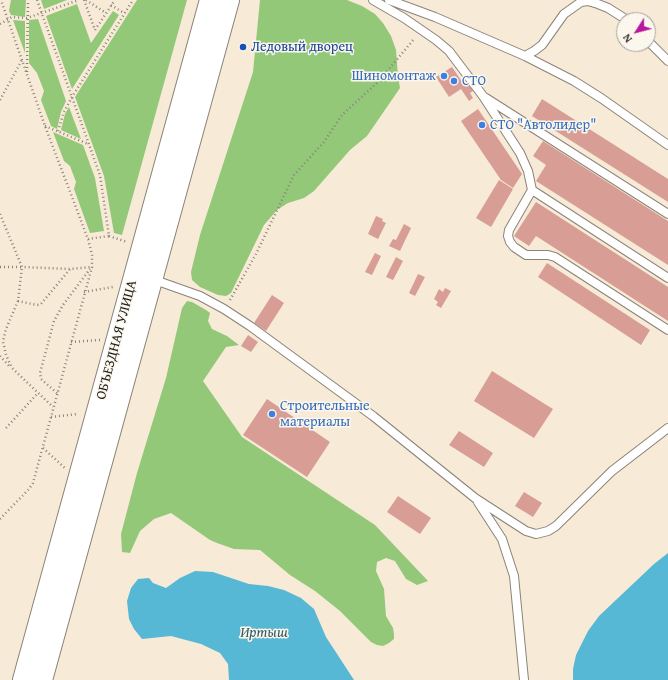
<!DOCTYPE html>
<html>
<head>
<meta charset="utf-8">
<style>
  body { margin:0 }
  #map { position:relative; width:668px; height:680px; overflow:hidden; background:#f7ead6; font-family:"Gentium Book Plus",serif }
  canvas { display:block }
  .north { position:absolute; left:616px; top:12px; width:40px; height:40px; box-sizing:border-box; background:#fbf7ec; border:1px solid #a29f99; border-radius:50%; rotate:234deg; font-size:11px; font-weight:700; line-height:16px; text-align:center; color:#1c1c1c }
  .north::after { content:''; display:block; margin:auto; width:14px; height:18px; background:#b5179e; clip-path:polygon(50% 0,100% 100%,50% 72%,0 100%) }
</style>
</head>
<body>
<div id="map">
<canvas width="668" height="680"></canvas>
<div class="north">N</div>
</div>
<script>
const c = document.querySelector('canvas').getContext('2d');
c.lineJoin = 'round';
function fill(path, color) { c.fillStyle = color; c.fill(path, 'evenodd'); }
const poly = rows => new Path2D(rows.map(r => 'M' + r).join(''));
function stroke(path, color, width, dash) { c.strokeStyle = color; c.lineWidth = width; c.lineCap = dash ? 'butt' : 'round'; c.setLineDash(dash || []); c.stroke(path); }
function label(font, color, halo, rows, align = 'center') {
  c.font = font + ' "Gentium Book Plus",serif'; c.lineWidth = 3; c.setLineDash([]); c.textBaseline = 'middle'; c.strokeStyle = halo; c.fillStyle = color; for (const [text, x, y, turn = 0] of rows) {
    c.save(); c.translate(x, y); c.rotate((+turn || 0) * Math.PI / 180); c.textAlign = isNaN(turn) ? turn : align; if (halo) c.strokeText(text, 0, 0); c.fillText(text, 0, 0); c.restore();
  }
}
fill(poly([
  [11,0,26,0,25,17,11,15,9,11],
  [41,0,67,0,44,9],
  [137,0,187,0,122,235,114,233,104,176,75,97],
  [260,0,347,0,362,6,375,14,383,23,391,36,396,50,398,77,400,88,367,136,350,150,314,191,304,198,288,203,277,210,264,225,231,293,226,296,218,295,200,287,192,280,191,272,200,235,253,72],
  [77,4,91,43,113,11,119,15,72,89,46,16],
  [38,19,66,101,61,112,57,129,51,126,41,100,44,91,37,73,29,63,29,20],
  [13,20,25,21,25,53],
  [69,107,81,139,61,130,65,114],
  [53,132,83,145,95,178,104,231,90,233,74,189,76,182,70,166,64,161],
  [187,301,192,302,206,310,210,313,208,321,212,329,227,336,239,345,226,347,203,381,242,437,375,525,428,581,417,585,406,579,395,561,386,558,377,562,376,571,384,589,386,616,393,628,394,634,394,639,389,643,383,646,377,645,371,642,340,611,315,591,290,575,260,550,234,549,217,543,210,540,171,513,154,519,140,531,130,553,122,552,121,534,137,473,166,378,182,308]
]), '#93c879');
fill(poly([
  [668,553,668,680,573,680,573,669,576,655,588,631,599,616,654,564],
  [195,571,213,572,249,584,268,586,284,590,301,598,314,609,326,637,354,680,229,680,228,664,220,653,201,644,171,636,142,639,134,629,129,619,127,601,131,588,138,579,149,578,153,583,166,588,180,578]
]), '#57b8d5');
fill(poly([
  [452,67,465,86,468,84,473,91,470,93,473,98,469,101,461,89,449,97,436,77],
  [542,99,668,179,668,202,532,116],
  [478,109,522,174,513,188,501,180,461,121],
  [543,141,668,221,668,265,536,181,546,165,533,156],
  [499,180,513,189,491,227,476,218],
  [536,202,668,287,668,321,536,236,529,246,514,236],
  [376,216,383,219,382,221,386,223,378,239,368,234],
  [404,224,411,228,400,251,389,246,393,239,396,240],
  [375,253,381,256,372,275,365,272],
  [396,257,403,261,393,280,386,277],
  [547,263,650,330,641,345,538,277],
  [418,274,425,277,415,296,409,293],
  [445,288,451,291,441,308,436,305,438,302,434,299,439,289,443,292],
  [272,295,284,303,266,331,254,323],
  [248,335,258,342,251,352,241,346],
  [492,371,553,409,534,438,474,401],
  [267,399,330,442,307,477,243,435],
  [459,431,493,453,484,467,449,445],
  [524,492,542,503,533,517,515,506],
  [398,496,431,518,420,534,387,512]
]), '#d89e96');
const service = poly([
  [373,0,404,18,436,40,449,51,483,96,520,153,528,171,532,190,509,230,508,236,510,242,514,247,526,255,548,255,555,257,668,330],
  [389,0,435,17,525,56,574,81,601,98,668,145],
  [648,41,668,61],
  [525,56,534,51,542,45,564,14,581,2,588,1,598,4,608,8,627,20],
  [486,98,668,214],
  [532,190,668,278],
  [152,279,200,296,224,309,250,326,373,416,475,498,526,531,536,534,548,531,556,526,612,471,668,428],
  [478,502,502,539,514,576,524,680]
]);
const primary = poly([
  [24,680,211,0],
  [41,680,228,0]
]);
stroke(service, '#8a8379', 10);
stroke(primary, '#8a8379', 24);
stroke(poly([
  [37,0,100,175,109,236,88,239],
  [84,0,95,30,115,0],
  [86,0,106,13],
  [111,5,124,13],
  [0,24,12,17,27,18,79,0],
  [27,72,28,0],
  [0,100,22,60],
  [45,126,88,144],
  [58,131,64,112,72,97,133,0],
  [0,214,22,267,70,269,92,267],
  [109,236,127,242],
  [0,267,22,267,18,301,37,305,41,304,70,269],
  [84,292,113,287],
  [230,300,256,254,294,175,324,142,342,115,379,81,414,39],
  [18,301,6,329,3,341,6,355,12,368,53,407],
  [71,342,100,340],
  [0,356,10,367],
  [57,393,41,379,40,373,54,321,63,305,90,269],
  [51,417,78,414],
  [6,428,38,393],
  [43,448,65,468],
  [0,519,29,489,33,483,92,267,92,255,88,239,45,126,1,0]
]), '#8a8379', 2.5, [1, 3]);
stroke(service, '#fff', 8);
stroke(primary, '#fff', 22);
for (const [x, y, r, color] of [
  [243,47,4,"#1a4fb4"],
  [444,76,4,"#3f7fe0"],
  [454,81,4,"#3f7fe0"],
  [482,125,4,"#3f7fe0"],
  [272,414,4,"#3f7fe0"]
]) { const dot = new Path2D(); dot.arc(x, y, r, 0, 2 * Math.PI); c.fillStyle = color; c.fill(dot); stroke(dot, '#fbf7ec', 1.5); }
label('14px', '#164399', '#fbf7ec', [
  ["Ледовый дворец",251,47]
], 'left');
label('14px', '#366cbe', '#fbf7ec', [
  ["Шиномонтаж",436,76,"right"],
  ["СТО",462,81],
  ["СТО \"Автолидер\"",490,125],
  ["Строительные",280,406],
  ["материалы",280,422]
], 'left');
label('14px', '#1c1c1c', '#fbf7ec', [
  ["ОБЪЕЗДНАЯ УЛИЦА",117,340,-75]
]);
label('italic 15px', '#345a66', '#fbf7ec', [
  ["Иртыш",264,633]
]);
</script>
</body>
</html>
